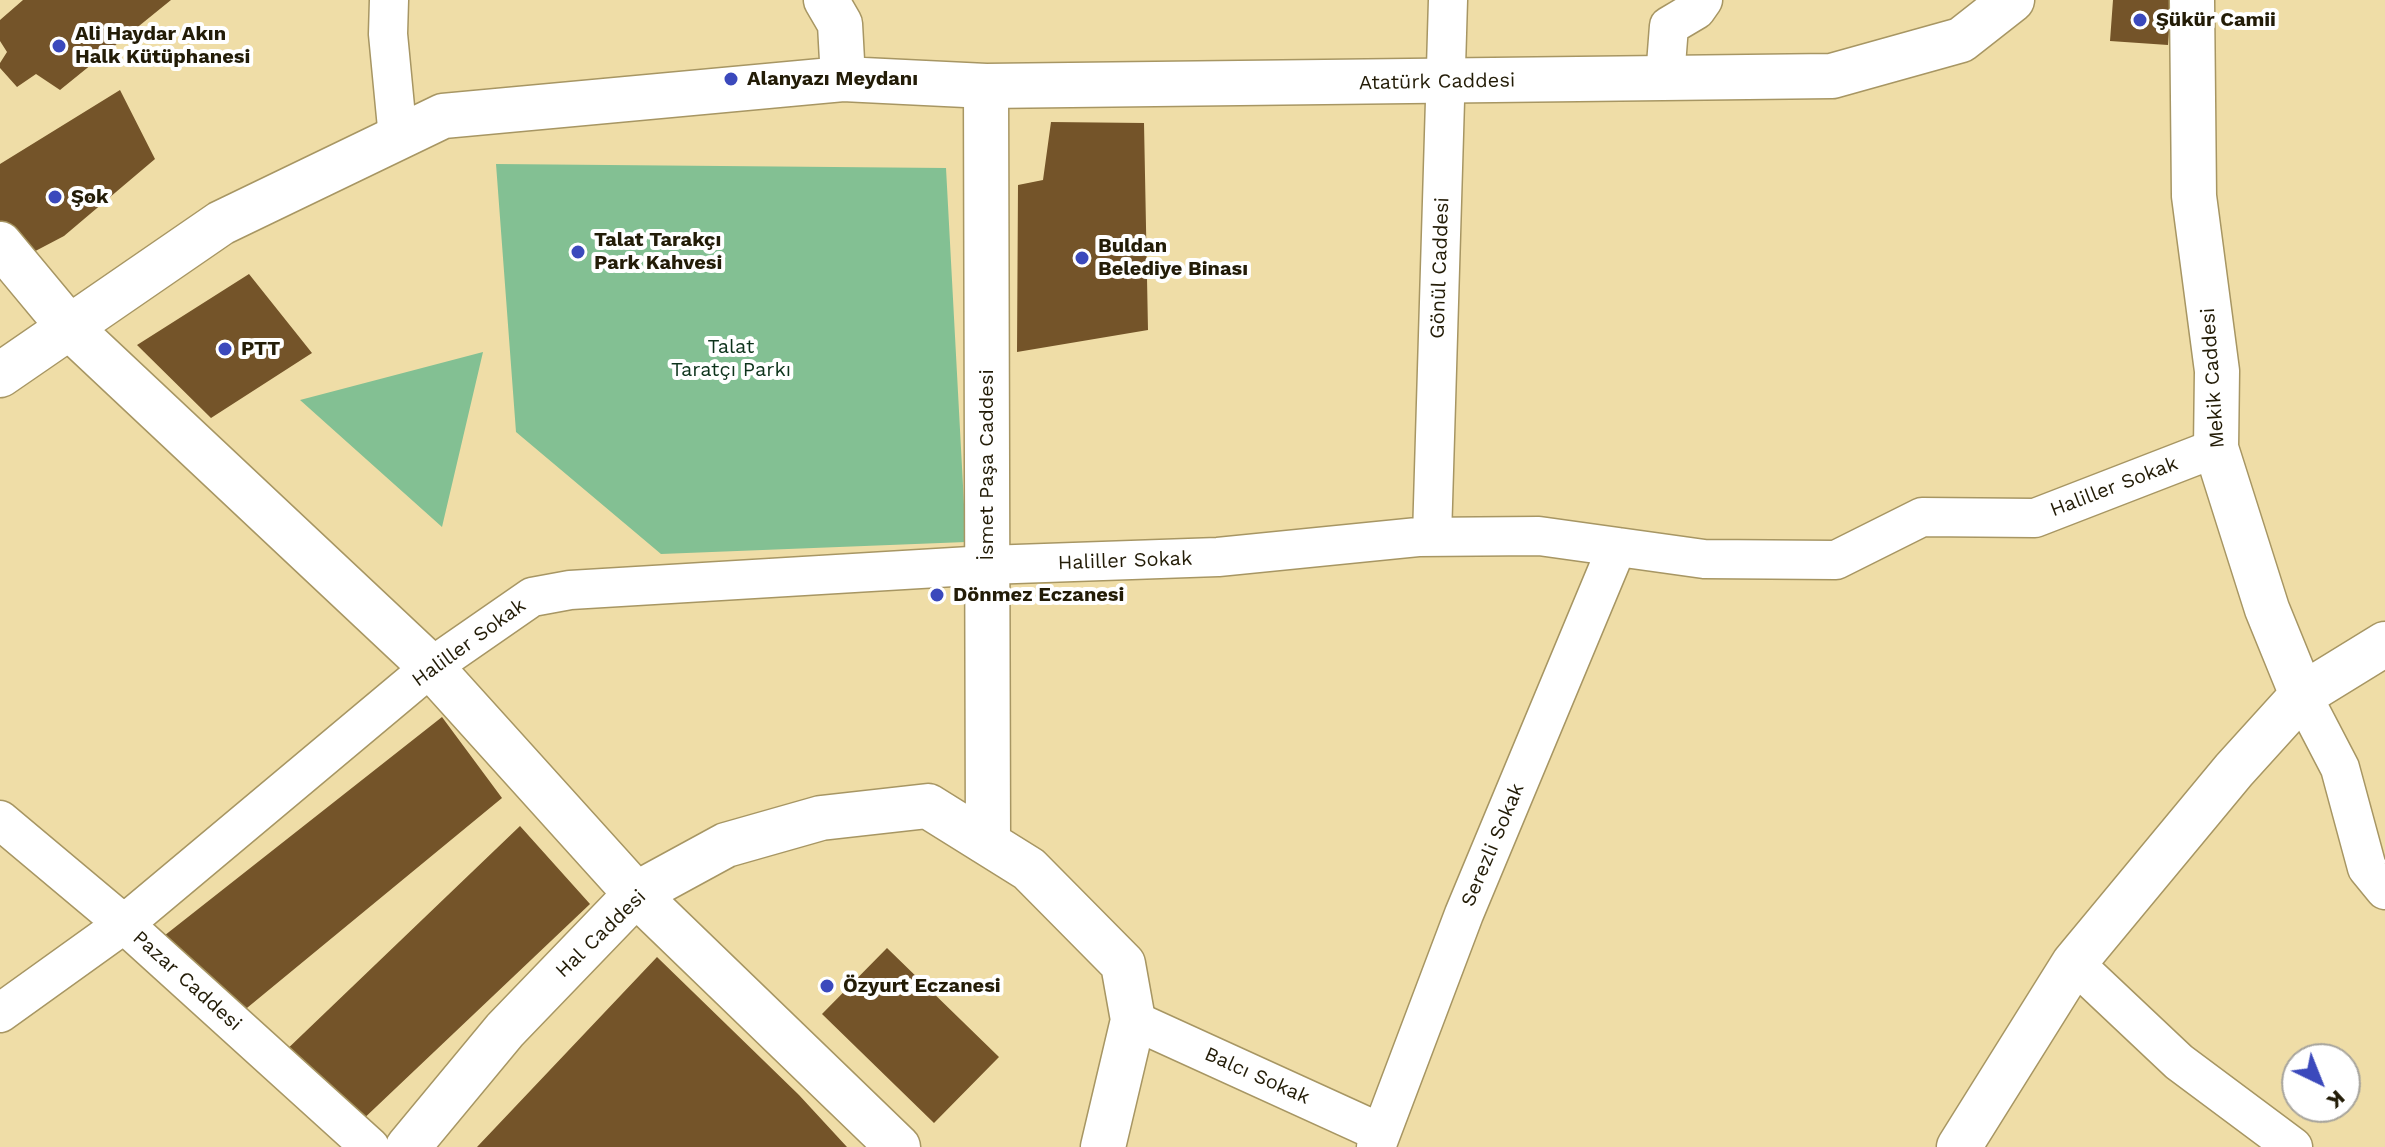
<!DOCTYPE html>
<html>
<head>
<meta charset="utf-8">
<style>
  body { margin:0 }
  #map { position:relative; width:2385px; height:1147px; overflow:hidden; background:#efdda7; font-family:"Work Sans",sans-serif }
  canvas { display:block }
  .north { position:absolute; left:2281px; top:1043px; width:80px; height:80px; box-sizing:border-box; background:#fff; border:2px solid #a7a49c; border-radius:50%; rotate:137deg; font-size:22px; font-weight:700; line-height:32px; text-align:center; color:#231c07 }
  .north::after { content:''; display:block; margin:auto; width:28px; height:36px; background:#3b49bc; clip-path:polygon(50% 0,100% 100%,50% 72%,0 100%) }
</style>
</head>
<body>
<div id="map">
<canvas width="2385" height="1147"></canvas>
<div class="north">K</div>
</div>
<script>
const c = document.querySelector('canvas').getContext('2d');
c.lineJoin = 'round';
function fill(path, color) { c.fillStyle = color; c.fill(path, 'evenodd'); }
const poly = rows => new Path2D(rows.map(r => 'M' + r).join(''));
function stroke(path, color, width, dash) { c.strokeStyle = color; c.lineWidth = width; c.lineCap = dash ? 'butt' : 'round'; c.setLineDash(dash || []); c.stroke(path); }
function label(font, color, halo, rows, align = 'center') {
  c.font = font + ' "Work Sans",sans-serif'; c.lineWidth = 8; c.setLineDash([]); c.textBaseline = 'middle'; c.strokeStyle = halo; c.fillStyle = color; for (const [text, x, y, turn = 0] of rows) {
    c.save(); c.translate(x, y); c.rotate((+turn || 0) * Math.PI / 180); c.textAlign = isNaN(turn) ? turn : align; if (halo) c.strokeText(text, 0, 0); c.fillText(text, 0, 0); c.restore();
  }
}
fill(poly([
  [496,164,946,168,966,542,661,554,516,432],
  [483,352,442,527,300,400]
]), '#83c093');
fill(poly([
  [23,0,171,0,60,90,36,74,17,87,0,68,0,63,7,52,0,41,0,20],
  [2113,0,2171,0,2168,45,2110,41],
  [120,90,155,159,64,236,24,257,0,229,0,164],
  [1051,122,1144,123,1148,330,1017,352,1018,185,1043,180],
  [249,274,312,353,211,418,137,345],
  [442,717,502,798,236,1017,155,943],
  [520,826,590,904,357,1125,280,1056],
  [887,948,999,1057,934,1123,822,1014],
  [657,957,799,1095,847,1147,477,1147]
]), '#745429');
const minor = poly([
  [389,0,388,34,398,138],
  [1665,78,1669,26,1696,10,1703,0],
  [1432,537,1448,0],
  [2302,695,2340,768,2367,868,2385,890],
  [0,820,124,924,370,1147],
  [2074,963,2179,1062,2293,1147],
  [0,1013,124,924,431,667,532,597,570,590,987,565,1218,557,1418,537,1539,536,1704,559,1836,560,1922,517,2035,518,2216,448],
  [1133,1020,1381,1133],
  [1376,1147,1464,914,1617,547]
]);
const tertiary = poly([
  [826,0,840,24,843,79],
  [2192,0,2194,196,2217,371,2216,448,2267,609,2302,695],
  [986,86,988,843],
  [0,244,69,327,431,667,636,894,898,1147],
  [0,375,221,223,443,116,843,79,986,86,1832,76,1961,40,2012,0],
  [408,1147,505,1030,636,894,726,845,821,818,928,806,1029,869,1123,964,1133,1020,1103,1147],
  [1959,1147,2074,963,2234,770,2302,695,2385,644]
]);
stroke(minor, '#a79663', 41);
stroke(tertiary, '#a79663', 47);
stroke(minor, '#fff', 38);
stroke(tertiary, '#fff', 44);
for (const [x, y, r, color] of [
  [2140,20,8,"#3b49bc"],
  [59,46,8,"#3b49bc"],
  [731,79,8,"#3b49bc"],
  [55,197,8,"#3b49bc"],
  [578,252,8,"#3b49bc"],
  [1082,258,8,"#3b49bc"],
  [225,349,8,"#3b49bc"],
  [937,595,8,"#3b49bc"],
  [827,986,8,"#3b49bc"]
]) { const dot = new Path2D(); dot.arc(x, y, r, 0, 2 * Math.PI); c.fillStyle = color; c.fill(dot); stroke(dot, '#fff', 3); }
label('bold 20px', '#231c07', '#fff', [
  ["Şükür Camii",2156,20],
  ["Ali Haydar Akın",75,34],
  ["Halk Kütüphanesi",75,57],
  ["Alanyazı Meydanı",747,79],
  ["Şok",71,197],
  ["Talat Tarakçı",594,240],
  ["Park Kahvesi",594,263],
  ["Buldan",1098,246],
  ["Belediye Binası",1098,269],
  ["PTT",241,349],
  ["Dönmez Eczanesi",953,595],
  ["Özyurt Eczanesi",843,986]
], 'left');
label('20px', '#231c07', '#fff', [
  ["Atatürk Caddesi",1437,82,-1],
  ["Gönül Caddesi",1440,268,-88],
  ["Mekik Caddesi",2213,378,-94],
  ["İsmet Paşa Caddesi",987,465,-90],
  ["Haliller Sokak",2114,487,-21],
  ["Haliller Sokak",1125,561,-2],
  ["Haliller Sokak",469,643,-36],
  ["Serezli Sokak",1493,845,-67],
  ["Hal Caddesi",601,934,-44],
  ["Pazar Caddesi",187,981,42],
  ["Balcı Sokak",1257,1076,24]
]);
label('20px', '#0d331b', '#fff', [
  ["Talat",731,347],
  ["Taratçı Parkı",731,370]
]);
</script>
</body>
</html>
